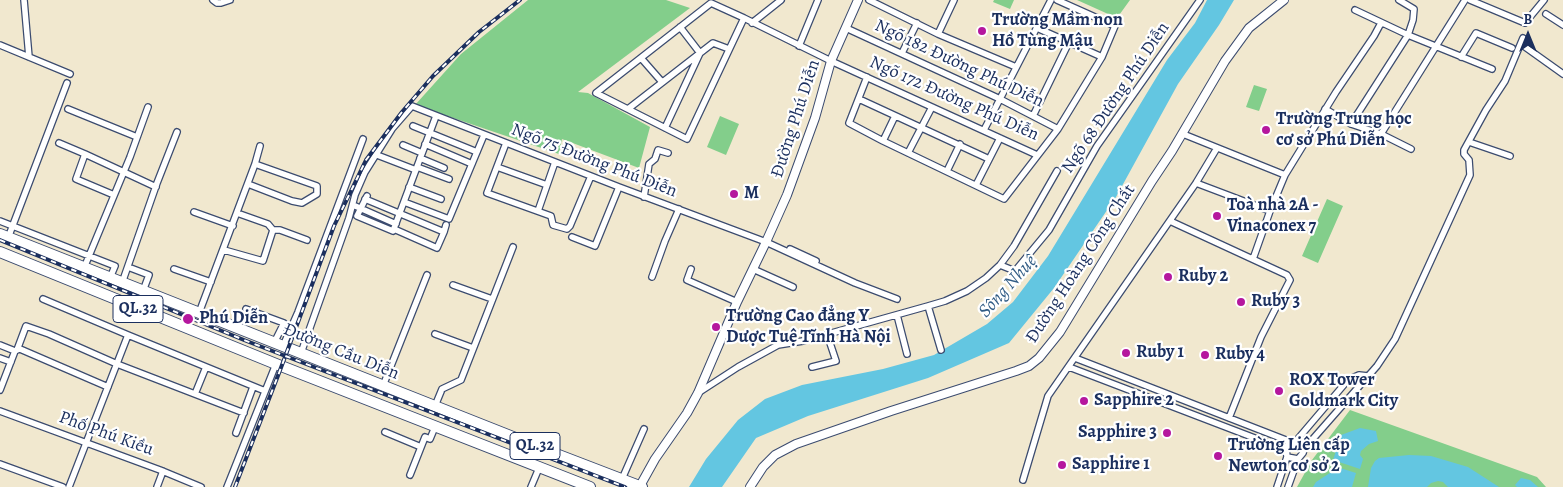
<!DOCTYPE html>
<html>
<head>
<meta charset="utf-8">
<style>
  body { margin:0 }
  #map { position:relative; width:1563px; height:487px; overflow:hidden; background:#f1e8cf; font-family:Alegreya,serif }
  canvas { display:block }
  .north { position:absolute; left:1503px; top:10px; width:50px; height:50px; -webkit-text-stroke:4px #fff; paint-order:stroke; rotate:0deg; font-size:14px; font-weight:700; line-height:20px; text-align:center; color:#1b2f5e }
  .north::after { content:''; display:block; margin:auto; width:18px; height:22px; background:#1b2f5e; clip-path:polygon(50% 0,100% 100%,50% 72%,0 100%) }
</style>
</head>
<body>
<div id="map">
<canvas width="1563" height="487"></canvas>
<div class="north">B</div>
</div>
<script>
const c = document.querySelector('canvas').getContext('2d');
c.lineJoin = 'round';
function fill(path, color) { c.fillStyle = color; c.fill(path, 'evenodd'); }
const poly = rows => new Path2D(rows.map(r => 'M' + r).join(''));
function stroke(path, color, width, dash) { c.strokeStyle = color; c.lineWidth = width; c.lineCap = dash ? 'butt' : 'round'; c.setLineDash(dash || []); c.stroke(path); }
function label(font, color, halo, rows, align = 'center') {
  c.font = font + ' Alegreya,serif'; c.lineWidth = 4.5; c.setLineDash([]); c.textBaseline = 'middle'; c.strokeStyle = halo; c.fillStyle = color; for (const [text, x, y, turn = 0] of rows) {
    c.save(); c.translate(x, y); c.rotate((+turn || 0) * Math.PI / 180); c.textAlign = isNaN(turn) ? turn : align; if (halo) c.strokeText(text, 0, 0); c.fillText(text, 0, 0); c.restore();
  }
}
fill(poly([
  [528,0,666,0,690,8,578,92,588,93,650,127,639,168,562,139,559,154,415,105,461,54],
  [994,0,1014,0,1010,9,993,2],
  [1077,0,1130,0,1117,18],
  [1254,85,1267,89,1259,111,1246,107],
  [720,116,739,124,726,155,707,147],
  [1327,199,1343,206,1318,263,1302,256],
  [1350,410,1537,477,1546,487,1297,487,1312,460]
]), '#83ce8b');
fill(poly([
  [1207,0,1234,0,1219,25,1178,84,1116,197,1054,288,1009,343,928,378,808,416,756,438,722,487,689,487,706,459,738,420,765,399,802,385,883,369,934,355,987,324,1013,302,1048,256,1167,60,1195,23],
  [1360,428,1376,431,1378,441,1369,444,1361,451,1360,455,1363,459,1360,469,1333,460,1341,435],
  [1409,455,1431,456,1468,467,1499,487,1448,487,1443,482,1438,481,1431,483,1427,487,1368,487,1371,468,1375,461,1379,458],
  [1334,466,1356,473,1352,487,1313,487,1316,482,1333,471],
  [1521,478,1530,480,1538,487,1517,487,1515,485]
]), '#63c6e1');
const street = poly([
  [24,0,29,57],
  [213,0,217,3,221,3,230,0],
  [869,0,938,34,1016,67],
  [1470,0,1525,23,1544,0],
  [1355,10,1408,35,1492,69],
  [1546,14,1563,25],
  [744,18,687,139,596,93,711,3,744,18,831,61,1037,155],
  [752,23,781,0],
  [846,28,1000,99,1058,129],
  [1037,28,1102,57],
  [938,34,954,0],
  [1521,44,1563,74],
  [0,45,70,74],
  [799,46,818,0],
  [902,53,917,23],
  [1461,57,1476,33,1512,48],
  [641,58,662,82],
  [867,77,849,123,883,141,1004,199,1058,129,1102,57,1115,26,1057,0],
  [859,99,989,159],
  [68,109,137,137],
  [628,109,713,43,729,49],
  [1325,109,1351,124,1381,134,1411,149],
  [1033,116,1069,42],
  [1351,124,1408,35,1413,20,1414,9,1399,0],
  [413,126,477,152],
  [665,128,700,53,680,27],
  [984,130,1051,0],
  [1183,134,1285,175],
  [1381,134,1465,0],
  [883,141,895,116],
  [1469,142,1510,156],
  [59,143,85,154,156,187],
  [506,143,487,193,551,216,553,225,567,229,570,226,591,176],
  [425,144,472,164],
  [403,145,422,153],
  [908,153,932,107],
  [85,154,76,179,114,195],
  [377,155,416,170],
  [420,158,444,168],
  [417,167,449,179],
  [497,167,547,185],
  [947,171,960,144],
  [1196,183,1270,211],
  [248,184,292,201,302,203,317,194,317,186,255,164],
  [976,185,1000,138],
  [409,187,441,199],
  [367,196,357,216,393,231,436,116],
  [644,197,649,164,655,159,658,150,668,153],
  [365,199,444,232,446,225],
  [404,202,449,219,484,135],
  [353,205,396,224],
  [538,211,555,162],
  [194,212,233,226],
  [237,213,268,224,273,230],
  [0,221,115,266,110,278],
  [1170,221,1287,275,1290,280,1261,337,1229,418],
  [394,229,437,248,444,232],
  [273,230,280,230,307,240],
  [572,237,595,246,619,187],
  [8,238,67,83],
  [790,249,816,261],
  [224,250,263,261,273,230],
  [1253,259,1270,211,1285,175,1336,92,1374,36,1381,23],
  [1000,265,1015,271,1049,230,1097,146,1200,0],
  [128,267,149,275,143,291],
  [84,268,130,157,148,107],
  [174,269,211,282],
  [691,269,687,280,737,302],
  [753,269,793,287],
  [652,277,665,241,679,209],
  [122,283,157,183,177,132],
  [453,285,492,299],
  [43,299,128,335,265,391],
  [928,306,941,350],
  [246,309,284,323,274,343],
  [199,313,255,164,260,146],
  [897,315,907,354],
  [435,334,473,348],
  [0,345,15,351],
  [283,346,298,312,363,139],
  [17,350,20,349,108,387],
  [301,353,349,218,355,195,365,172,392,129,412,106,619,187,766,242,855,283,897,299],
  [0,358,11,362],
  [1075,358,1291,442],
  [812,367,836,361,827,334],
  [1069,367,1286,450],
  [383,386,427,275],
  [0,390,15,351,17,350,26,326,49,334,117,364,244,413],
  [698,393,738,367,778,345,803,341,928,306,945,301,967,291,986,278,1000,265,1014,246,1057,171],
  [195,394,206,367],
  [435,406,442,389,461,380,513,247],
  [0,411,160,470,201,487],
  [385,432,421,447],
  [236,433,253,387],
  [1292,441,1300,443,1304,449,1303,453,1298,459,1287,457,1286,447,1292,441],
  [1296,441,1348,380,1359,375,1368,376],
  [1304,449,1377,366,1395,339,1470,175,1469,160,1464,154,1464,150,1486,110,1505,81,1523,38],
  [0,464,63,487],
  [410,475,425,437,430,439,435,427],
  [622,479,644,429],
  [1023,480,1048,396,1196,183,1217,148],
  [69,487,128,335],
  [157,487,163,471],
  [227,487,276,364],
  [531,487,539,468],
  [1277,487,1287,457],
  [1288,487,1298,459]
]);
const secondary = poly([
  [640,486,655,459,687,413,698,393,737,302,766,242,787,195,815,118,831,61,858,0],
  [750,487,763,467,775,455,796,444,891,411,1016,371,1029,366,1039,358,1060,332,1152,181,1172,151,1225,61,1249,28,1284,0]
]);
const highway = poly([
  [0,234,556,454,642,487],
  [0,252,276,364,590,487]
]);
stroke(street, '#3b4b6f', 8);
stroke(secondary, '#3b4b6f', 10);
stroke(highway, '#3b4b6f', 12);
stroke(street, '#fff', 5.5);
stroke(secondary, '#fff', 8);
stroke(highway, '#fff', 10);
const rail = poly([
  [0,240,244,340,625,487],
  [235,487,279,373,334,226,366,160,402,112,433,76,479,32,520,0]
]);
stroke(rail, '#1b2f5e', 4);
stroke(rail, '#fff', 2, [5.5]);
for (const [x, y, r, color] of [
  [982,31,5,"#b5179e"],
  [1266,130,5,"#b5179e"],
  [734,194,5,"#b5179e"],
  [1217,216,5,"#b5179e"],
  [1168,277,5,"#b5179e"],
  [1241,302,5,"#b5179e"],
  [188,319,6,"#b5179e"],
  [716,327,5,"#b5179e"],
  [1126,353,5,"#b5179e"],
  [1205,355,5,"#b5179e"],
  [1279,391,5,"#b5179e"],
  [1084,401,5,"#b5179e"],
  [1167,433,5,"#b5179e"],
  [1218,456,5,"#b5179e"],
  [1062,465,5,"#b5179e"]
]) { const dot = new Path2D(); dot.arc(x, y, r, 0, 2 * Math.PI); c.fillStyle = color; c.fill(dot); stroke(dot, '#fff', 2); }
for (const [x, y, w] of [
  [138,309,50],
  [535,446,50]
]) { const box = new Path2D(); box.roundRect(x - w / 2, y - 13.5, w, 27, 4); c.fillStyle = '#fff'; c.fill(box); stroke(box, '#1b2f5e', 1); }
label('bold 16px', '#1b2f5e', null, [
  ["QL.32",138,309],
  ["QL.32",535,446]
]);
label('bold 18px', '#1b2f5e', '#fff', [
  ["Trường Mầm non",992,21],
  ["Hồ Tùng Mậu",992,42],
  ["Trường Trung học",1276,120],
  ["cơ sở Phú Diễn",1276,141],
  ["M",744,194],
  ["Toà nhà 2A -",1227,206],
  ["Vinaconex 7",1227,227],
  ["Ruby 2",1178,277],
  ["Ruby 3",1251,302],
  ["Trường Cao đẳng Y",726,317],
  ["Dược Tuệ Tĩnh Hà Nội",726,338],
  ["Phú Diễn",199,319],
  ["Ruby 1",1136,353],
  ["Ruby 4",1215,355],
  ["ROX Tower",1289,381],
  ["Goldmark City",1289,402],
  ["Sapphire 2",1094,401],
  ["Sapphire 3",1157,433,"right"],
  ["Trường Liên cấp",1228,446],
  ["Newton cơ sở 2",1228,467],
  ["Sapphire 1",1072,465]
], 'left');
label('18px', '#1b2f5e', '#fff', [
  ["Ngõ 182 Đường Phú Diễn",959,64,25],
  ["Ngõ 68 Đường Phú Diễn",1116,98,-56],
  ["Ngõ 172 Đường Phú Diễn",954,99,24],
  ["Đường Phú Diễn",796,119,-72],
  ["Ngõ 75 Đường Phú Diễn",594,161,21],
  ["Đường Hoàng Công Chất",1081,264,-57],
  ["Đường Cầu Diễn",341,352,22],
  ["Phố Phú Kiều",106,434,20]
]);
label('italic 19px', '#315c85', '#fff', [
  ["Sông Nhuệ",1008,287,-48]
]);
</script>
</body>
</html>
